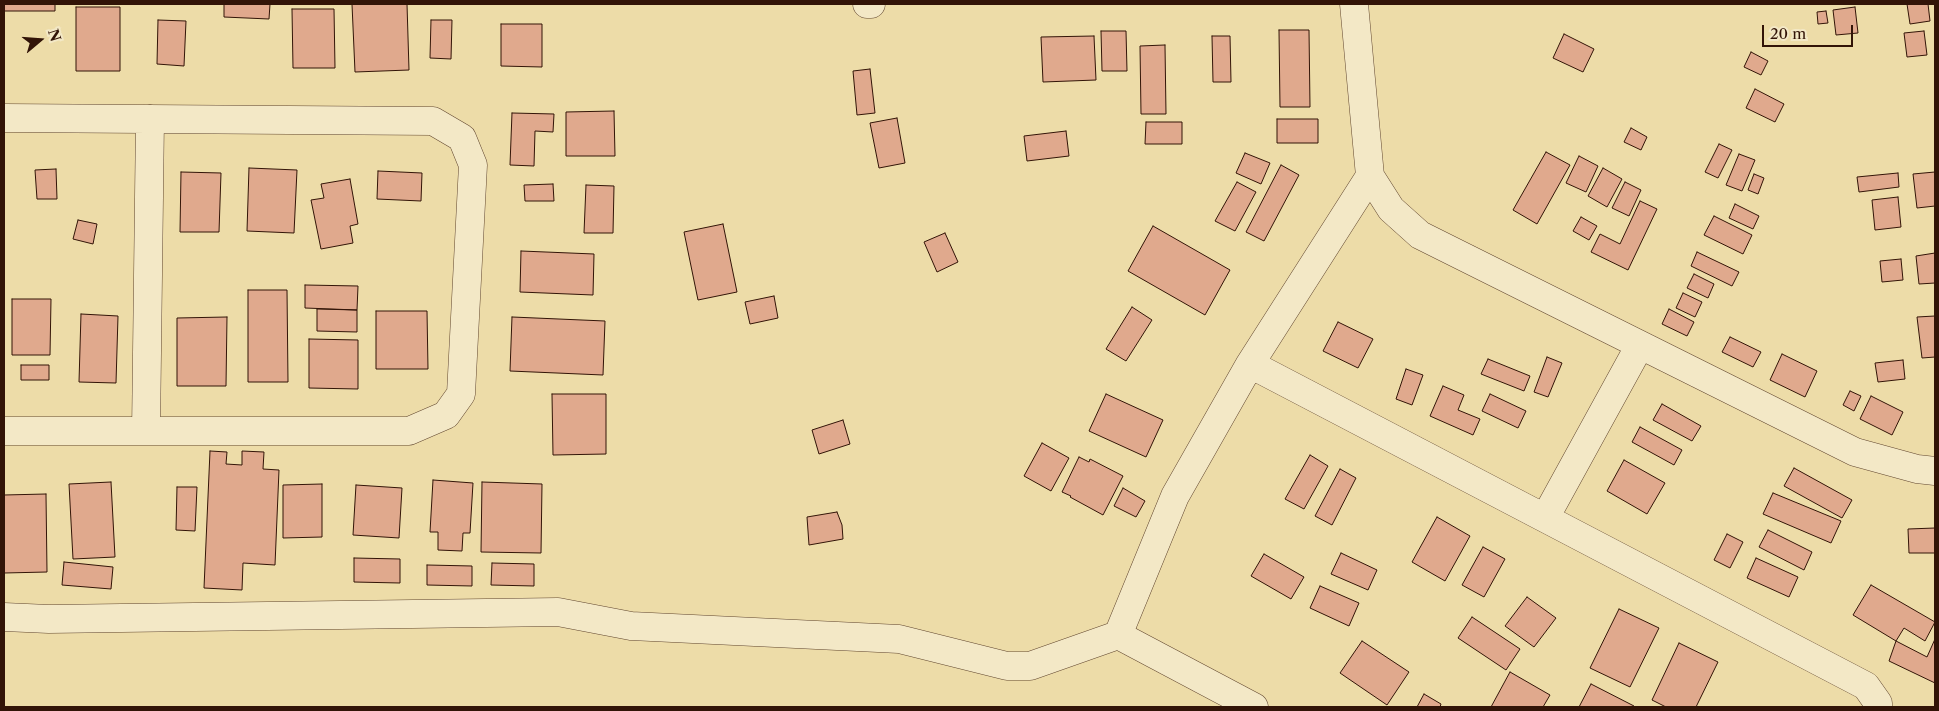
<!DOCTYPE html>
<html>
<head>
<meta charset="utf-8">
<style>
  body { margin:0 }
  #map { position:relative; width:1939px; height:711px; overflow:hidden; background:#eddca8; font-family:"Libre Caslon Text",serif }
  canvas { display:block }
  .frame { position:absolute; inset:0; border:5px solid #321407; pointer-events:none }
  .north { position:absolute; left:15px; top:15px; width:50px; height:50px; -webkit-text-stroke:4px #f3e8c6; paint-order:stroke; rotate:72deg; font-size:14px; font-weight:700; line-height:20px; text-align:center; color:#321407 }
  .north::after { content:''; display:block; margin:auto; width:18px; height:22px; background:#321407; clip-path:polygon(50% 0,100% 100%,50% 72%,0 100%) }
  .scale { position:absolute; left:1762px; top:25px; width:91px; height:22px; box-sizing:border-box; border:2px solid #321407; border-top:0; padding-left:6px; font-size:15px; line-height:18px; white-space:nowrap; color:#321407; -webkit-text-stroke:4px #f3e8c6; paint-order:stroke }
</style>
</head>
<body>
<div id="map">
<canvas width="1939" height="711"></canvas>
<div class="frame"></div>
<div class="north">N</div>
<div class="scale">20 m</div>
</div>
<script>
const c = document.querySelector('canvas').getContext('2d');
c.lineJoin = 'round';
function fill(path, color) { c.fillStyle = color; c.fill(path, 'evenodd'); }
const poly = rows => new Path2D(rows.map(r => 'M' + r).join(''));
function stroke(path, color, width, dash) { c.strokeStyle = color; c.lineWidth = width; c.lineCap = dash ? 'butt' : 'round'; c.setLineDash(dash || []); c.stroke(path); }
const building = poly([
  [4,4,55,4,55,11,4,11,4,4],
  [224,4,270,4,269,19,224,17,224,4],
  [352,4,407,4,409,70,355,72,352,4],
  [1907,4,1928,4,1930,21,1910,24,1907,4],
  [76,7,120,7,120,71,76,71,76,7],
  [1855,7,1858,33,1836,35,1833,10,1855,7],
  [292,9,334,9,335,68,293,68,292,9],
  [1826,11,1828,23,1818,24,1817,12,1826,11],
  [158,20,186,21,184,66,157,64,158,20],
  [431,20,452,20,451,59,430,58,431,20],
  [501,24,542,24,542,67,501,66,501,24],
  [1279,30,1309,30,1310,107,1280,107,1279,30],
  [1101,31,1126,31,1127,71,1102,71,1101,31],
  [1924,31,1927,55,1907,57,1904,33,1924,31],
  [1564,34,1594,49,1583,72,1553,58,1564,34],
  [1094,36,1096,80,1043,82,1041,37,1094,36],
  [1212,36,1230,36,1231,82,1213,82,1212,36],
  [1165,45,1166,114,1141,114,1140,46,1165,45],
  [1751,52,1768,61,1761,75,1744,67,1751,52],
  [870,69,875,113,857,115,853,71,870,69],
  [1755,89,1784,104,1775,122,1746,108,1755,89],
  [614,111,615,156,566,156,566,112,614,111],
  [512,113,554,114,553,132,535,131,534,166,510,165,512,113],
  [897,118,905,163,879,168,870,123,897,118],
  [1277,119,1318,119,1318,143,1277,143,1277,119],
  [1146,122,1182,122,1182,144,1145,144,1146,122],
  [1631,128,1647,137,1641,150,1624,142,1631,128],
  [1066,131,1069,156,1027,161,1024,136,1066,131],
  [1719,144,1732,150,1718,178,1705,172,1719,144],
  [1546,152,1570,165,1537,224,1513,210,1546,152],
  [1245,153,1270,163,1261,184,1236,173,1245,153],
  [1739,154,1755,160,1742,191,1726,185,1739,154],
  [1579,156,1598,166,1586,192,1566,183,1579,156],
  [1281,165,1299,175,1264,241,1246,232,1281,165],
  [249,168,297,170,294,233,247,231,249,168],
  [1603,168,1622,179,1607,207,1588,196,1603,168],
  [56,169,57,199,37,199,35,170,56,169],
  [378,171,422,173,421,201,377,199,378,171],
  [181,172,221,173,219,232,180,232,181,172],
  [1935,172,1935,206,1917,208,1913,174,1935,172],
  [1898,173,1899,187,1859,192,1857,177,1898,173],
  [1754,174,1764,178,1758,194,1748,190,1754,174],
  [350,179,358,224,350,226,353,243,321,249,311,200,324,198,321,184,350,179],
  [1237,182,1256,192,1235,231,1215,221,1237,182],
  [1625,182,1641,190,1629,216,1612,208,1625,182],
  [553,184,554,201,525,201,524,185,553,184],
  [586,185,614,186,613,233,584,233,586,185],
  [1898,197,1901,227,1875,230,1872,200,1898,197],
  [1640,201,1657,209,1628,270,1591,252,1600,234,1620,244,1640,201],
  [1735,204,1759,216,1753,229,1729,218,1735,204],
  [1714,216,1752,235,1743,254,1704,235,1714,216],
  [1581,217,1597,226,1589,240,1573,231,1581,217],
  [78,220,97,224,93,244,73,239,78,220],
  [723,224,737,292,698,300,684,232,723,224],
  [1153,226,1230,270,1205,315,1128,271,1153,226],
  [945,233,958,262,937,272,924,242,945,233],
  [521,251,594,254,593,295,520,292,521,251],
  [1697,252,1739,272,1732,286,1691,266,1697,252],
  [1935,253,1935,283,1919,284,1916,256,1935,253],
  [1901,259,1903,280,1882,282,1880,261,1901,259],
  [1694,274,1714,284,1708,298,1687,288,1694,274],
  [305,285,358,286,357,310,305,308,305,285],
  [248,290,287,290,288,382,248,382,248,290],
  [1683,293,1702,302,1695,317,1676,308,1683,293],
  [774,296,778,318,750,324,745,302,774,296],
  [12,299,51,299,50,355,12,355,12,299],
  [1132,307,1152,320,1126,361,1106,349,1132,307],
  [317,309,357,310,357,332,317,331,317,309],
  [1669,309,1694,322,1687,336,1662,324,1669,309],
  [376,311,427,311,428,369,376,369,376,311],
  [81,314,118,316,116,383,79,382,81,314],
  [1935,316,1935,357,1922,358,1917,317,1935,316],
  [227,317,226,386,177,386,177,318,227,317],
  [512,317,605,321,603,375,510,371,512,317],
  [1338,322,1373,339,1358,368,1323,351,1338,322],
  [1730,337,1761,352,1753,367,1722,352,1730,337],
  [309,339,358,340,358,389,309,388,309,339],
  [1782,354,1817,371,1805,397,1770,380,1782,354],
  [1547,357,1562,363,1548,397,1534,392,1547,357],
  [1488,359,1530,376,1524,391,1481,374,1488,359],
  [1903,360,1905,379,1878,382,1875,363,1903,360],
  [21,365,49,365,49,380,21,380,21,365],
  [1406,369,1423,375,1412,405,1396,399,1406,369],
  [1443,386,1464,395,1458,410,1480,419,1473,435,1430,416,1443,386],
  [1850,391,1861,396,1854,411,1843,405,1850,391],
  [552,394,606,394,606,454,553,455,552,394],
  [1106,394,1163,420,1146,457,1089,431,1106,394],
  [1490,394,1526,411,1518,428,1482,411,1490,394],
  [1871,396,1903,412,1892,435,1860,419,1871,396],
  [1662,404,1701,426,1692,441,1653,420,1662,404],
  [843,420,850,444,819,454,812,430,843,420],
  [1640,427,1682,450,1674,465,1632,442,1640,427],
  [1042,443,1069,458,1051,491,1024,476,1042,443],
  [210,451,227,452,226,464,242,465,242,451,264,452,263,469,279,470,275,565,243,563,242,590,204,588,210,451],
  [1310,455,1328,466,1304,509,1285,499,1310,455],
  [1079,457,1089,462,1090,459,1123,476,1103,515,1070,497,1071,496,1062,492,1079,457],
  [1624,460,1665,483,1647,514,1607,491,1624,460],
  [1794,468,1852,500,1842,518,1784,486,1794,468],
  [1340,469,1356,478,1332,525,1315,516,1340,469],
  [433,480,473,483,470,533,463,533,462,551,438,550,438,532,430,532,433,480],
  [111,482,115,557,73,559,69,484,111,482],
  [482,482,542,484,541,553,481,552,482,482],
  [322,484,322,537,283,538,283,485,322,484],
  [356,485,402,488,399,538,353,535,356,485],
  [177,487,197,487,195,531,176,530,177,487],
  [1123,488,1145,501,1136,517,1114,506,1123,488],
  [1773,493,1841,521,1831,543,1763,514,1773,493],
  [46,494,47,572,4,573,4,495,46,494],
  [837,512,842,525,843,539,809,545,807,517,837,512],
  [1437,517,1470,536,1445,581,1412,562,1437,517],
  [1935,528,1935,553,1909,553,1908,529,1935,528],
  [1768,530,1812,552,1804,570,1759,547,1768,530],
  [1727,534,1743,542,1730,568,1714,560,1727,534],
  [1483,547,1505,559,1484,597,1462,585,1483,547],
  [1341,553,1377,570,1368,590,1331,574,1341,553],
  [1264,554,1304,577,1291,599,1251,576,1264,554],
  [354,558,400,559,400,583,354,582,354,558],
  [1756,558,1798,577,1789,597,1747,578,1756,558],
  [64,562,113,567,111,589,62,585,64,562],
  [492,563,534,564,534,586,491,585,492,563],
  [427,565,472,566,472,586,427,585,427,565],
  [1871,585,1935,622,1925,641,1904,628,1896,641,1853,615,1871,585],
  [1320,586,1359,603,1349,626,1310,608,1320,586],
  [1527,597,1556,618,1534,647,1505,626,1527,597],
  [1619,609,1659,628,1630,687,1590,668,1619,609],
  [1472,617,1520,649,1506,670,1458,638,1472,617],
  [1935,639,1935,683,1889,661,1896,641,1927,657,1935,639],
  [1362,641,1409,672,1387,705,1340,673,1362,641],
  [1679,643,1718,662,1696,707,1666,707,1652,700,1679,643],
  [1510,672,1550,695,1543,707,1491,707,1510,672],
  [1591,684,1634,706,1633,707,1579,707,1591,684],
  [1424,694,1441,704,1440,707,1417,707,1424,694]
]);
fill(building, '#e0a98d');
stroke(building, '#321407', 1);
const minor = poly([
  [867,4,871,4],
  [1354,4,1370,176,1391,209,1420,235,1855,452,1917,469,1935,471],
  [4,118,433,121,462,138,473,165,461,394,446,415,409,431,4,431],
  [1250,364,1866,686,1878,703,1878,707],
  [146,431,150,119],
  [1545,518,1640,345],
  [4,617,49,619,558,612,631,626,899,639,1007,666,1030,666,1118,635,1175,496,1250,364,1370,176],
  [1118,635,1254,707]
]);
stroke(minor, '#61462f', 29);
stroke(minor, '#f3e8c6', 28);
</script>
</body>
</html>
